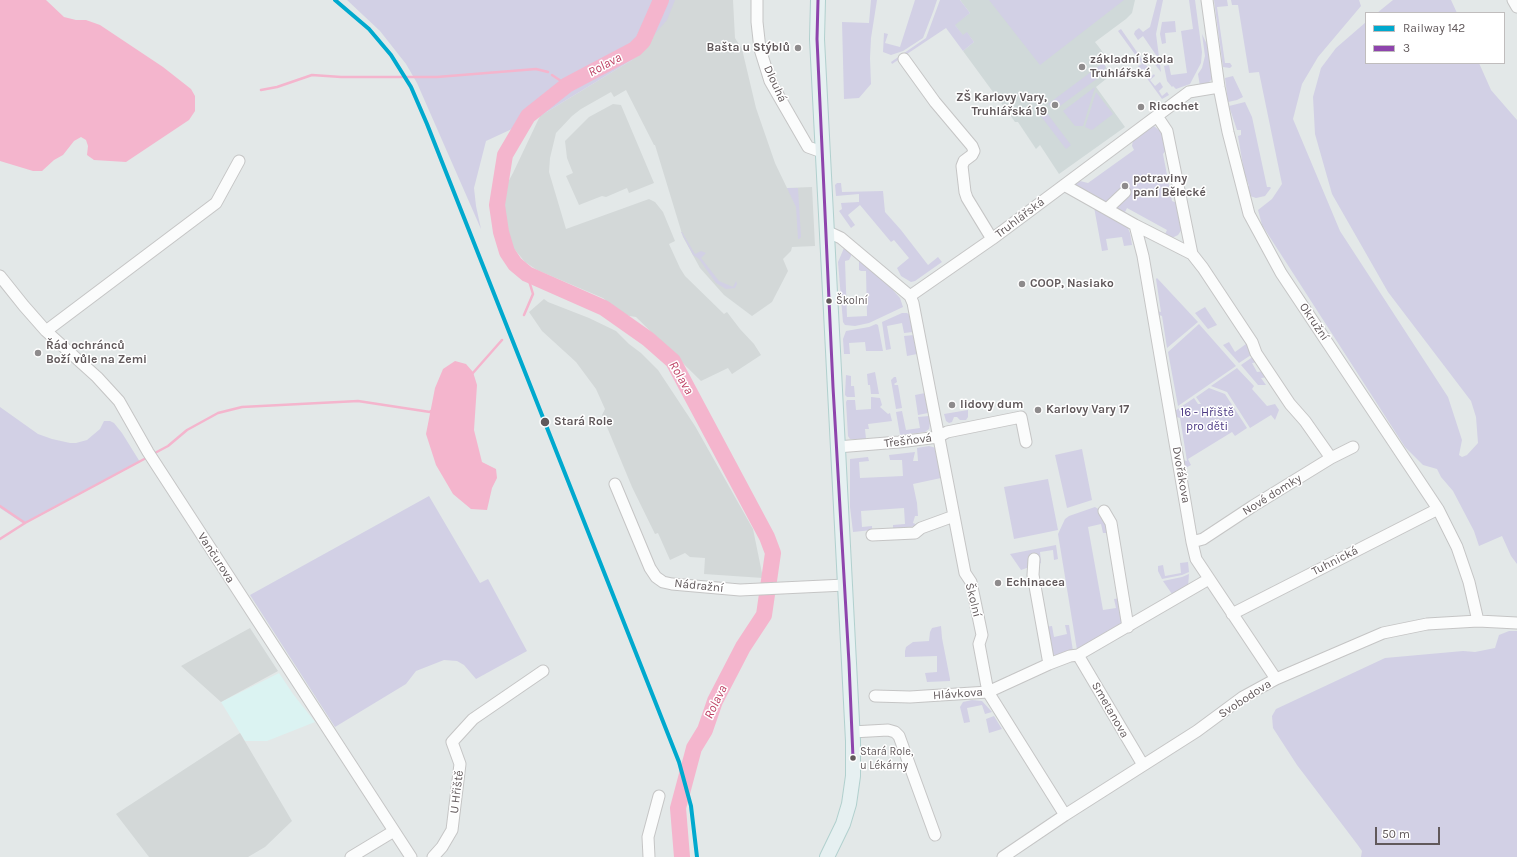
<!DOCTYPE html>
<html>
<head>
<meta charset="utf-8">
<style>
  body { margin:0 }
  #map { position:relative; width:1517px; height:857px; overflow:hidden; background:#e3e8e8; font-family:Karla,sans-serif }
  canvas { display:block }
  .legend { position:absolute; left:1365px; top:12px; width:140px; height:52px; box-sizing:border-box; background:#fff; border:1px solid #c0bdbd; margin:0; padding:5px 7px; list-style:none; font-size:12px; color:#61595b }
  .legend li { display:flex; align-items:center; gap:8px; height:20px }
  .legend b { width:20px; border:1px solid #c0bdbd }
  .scale { position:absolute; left:1375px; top:827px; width:65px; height:18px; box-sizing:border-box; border:2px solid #61595b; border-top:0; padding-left:5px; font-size:12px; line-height:14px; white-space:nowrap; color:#61595b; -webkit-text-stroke:3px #fff; paint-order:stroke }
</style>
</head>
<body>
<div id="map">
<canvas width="1517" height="857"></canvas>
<ul class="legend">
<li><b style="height:5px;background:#00a9ce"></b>Railway 142</li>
<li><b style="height:5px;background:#8e44ad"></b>3</li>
</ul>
<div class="scale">50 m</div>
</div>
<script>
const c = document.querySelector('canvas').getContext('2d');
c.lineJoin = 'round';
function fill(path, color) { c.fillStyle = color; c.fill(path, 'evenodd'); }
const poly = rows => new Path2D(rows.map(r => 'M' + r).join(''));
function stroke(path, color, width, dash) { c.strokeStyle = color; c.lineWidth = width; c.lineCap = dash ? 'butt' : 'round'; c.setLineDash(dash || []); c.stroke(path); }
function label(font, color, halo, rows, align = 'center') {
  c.font = font + ' Karla,sans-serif'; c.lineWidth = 3; c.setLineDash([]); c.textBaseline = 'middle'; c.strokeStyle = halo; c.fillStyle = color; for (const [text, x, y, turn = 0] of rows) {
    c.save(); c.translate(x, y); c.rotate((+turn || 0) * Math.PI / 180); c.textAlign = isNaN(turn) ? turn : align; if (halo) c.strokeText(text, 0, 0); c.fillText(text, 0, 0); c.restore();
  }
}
fill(poly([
  [279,673,293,694,315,722,267,741,245,741,221,702]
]), '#dbf3f2');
fill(poly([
  [665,0,733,0,735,38,742,49,756,108,775,163,787,188,812,187,815,246,792,247,791,251,783,259,788,271,772,302,752,316,724,295,700,268,683,237,655,145,654,145,626,90,614,97,611,92,581,109,572,116,556,133,550,158,549,172,566,229,649,199,655,202,663,212,675,241,669,244,680,268,685,276,724,314,727,312,740,329,754,344,761,355,732,374,728,368,701,381,636,317,623,315,603,298,537,270,525,262,511,245,508,237,504,215,504,200,507,184,513,173,540,116,632,60],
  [613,104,621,105,654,183,629,193,627,188,606,197,602,196,579,205,566,176,573,173,567,158,565,141,589,117],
  [544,299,548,302,589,318,616,331,629,344,641,353,658,370,695,426,753,529,763,578,704,574,705,558,690,557,685,553,670,560,658,533,655,534,632,487,602,415,605,409,596,389,576,362,542,331,529,312],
  [250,628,278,671,221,702,181,666],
  [240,733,292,821,265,847,248,857,149,857,116,814]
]), '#d3d8d8');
fill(poly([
  [960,0,1135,0,1132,13,1126,19,1095,42,1108,59,1103,63,1111,75,1096,87,1125,127,1059,174,1040,145,1036,149,1018,122,1015,122,963,51,974,42,967,33,963,36,954,24,970,13]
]), '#d0d9d9');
fill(poly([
  [347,0,675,0,667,20,632,60,540,116,486,141,474,188,476,206,481,229,417,83,406,64,380,31],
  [871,0,877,0,871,38,870,58,871,84,859,98,844,99,842,22,869,23],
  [915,0,937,0,933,12,923,38,903,51,891,55,883,52,884,33,888,34,885,43,900,47],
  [940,0,960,0,970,13,955,25,963,35,967,32,974,42,963,51,946,28,892,64,891,62,926,38],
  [989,0,1124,0,1040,65],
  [1157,0,1163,0,1156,34,1161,72,1153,62,1158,58,1143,36,1138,40,1134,34,1135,31,1139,28,1143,32,1150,27],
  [1189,0,1195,0,1202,52,1201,63,1190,84,1176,89,1173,86,1172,87,1167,81,1164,66,1169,65,1171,75,1187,73,1181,31,1193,29],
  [1214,0,1227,0,1228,6,1217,7,1225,63,1230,63,1232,66,1230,68,1223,67],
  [1231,0,1359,0,1361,6,1318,57,1302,84,1293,119,1340,231,1448,397,1462,440,1459,455,1462,457,1467,455,1478,443,1476,417,1471,401,1388,292,1332,194,1315,134,1313,97,1321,68,1336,48,1366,22,1366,63,1479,63,1491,90,1517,120,1517,564,1511,556,1502,536,1479,546,1474,531,1453,491,1441,477,1437,469,1423,465,1405,447,1262,225,1258,210,1272,199,1282,184,1259,72,1249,73,1238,5,1232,5],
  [1393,0,1451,0,1457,13,1377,13],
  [1175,21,1176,32,1165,33,1166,43,1162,44,1160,34,1162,22],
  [1121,29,1146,65,1150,69,1148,70,1152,76,1154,74,1155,76,1150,80,1155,86,1160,82,1163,87,1159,91,1162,96,1167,92,1169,95,1162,99,1138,66,1142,64,1118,31],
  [1202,34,1210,51,1213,78,1208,83,1200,86,1198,74,1202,68,1205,56],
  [1103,63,1106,67,1104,68,1106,72,1060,106,1050,106,1048,104],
  [1233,76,1243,97,1237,100,1228,102,1225,78],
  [1095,87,1083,126,1075,126,1063,111],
  [1096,92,1113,114,1092,130,1085,127],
  [1245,102,1252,117,1267,187,1270,187,1271,188,1265,196,1256,198,1250,196,1247,186,1249,186,1244,172,1238,136,1241,135,1241,130,1237,130,1229,106],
  [1043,108,1071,145,1066,149,1037,111],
  [1154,126,1161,132,1169,146,1163,154,1172,201,1177,203,1184,226,1178,235,1172,238,1164,236,1167,230,1127,208,1124,214,1076,186,1076,184,1080,181,1088,183,1134,150,1132,146,1133,140],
  [837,183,841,183,842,192,883,191,885,212,901,230,928,265,938,257,942,262,915,281,911,282,901,276,897,268,909,258,894,240,891,242,860,205,848,215,855,225,851,228,839,211,842,209,841,203,859,202,859,194,836,196,835,185],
  [787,188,798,188,801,237,799,239,798,239,796,207],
  [1094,207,1127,226,1130,233,1132,245,1124,246,1122,237,1106,239,1108,250,1102,251],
  [681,232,682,232,695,254,701,251,706,253,701,258,719,281,733,287,736,281,737,284,735,288,726,289,716,283,699,259,693,255],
  [844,248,851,253,851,256,849,260,845,261,847,317,867,316,866,271,861,271,859,270,859,260,891,288,900,298,903,307,869,323,855,326,845,325,843,322,838,262],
  [1157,278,1198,322,1167,348,1162,316,1154,313,1154,310,1161,312,1156,279],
  [1205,307,1217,325,1208,329,1195,313],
  [902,313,907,313,911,316,913,332,904,333,902,323,887,326,891,349,886,350,882,322],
  [876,324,878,325,883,351,866,351,865,342,849,343,850,354,844,354,843,339,846,331,869,327],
  [1199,324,1236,366,1178,406,1168,352],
  [1244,334,1253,352,1251,355,1239,363,1223,345,1229,342,1235,352,1246,344,1240,336],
  [914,335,917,354,907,356,904,336],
  [1254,356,1258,362,1252,363,1257,372,1265,371,1269,377,1261,378,1266,385,1258,385,1241,365],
  [1237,368,1254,386,1252,389,1267,406,1275,404,1279,410,1275,420,1271,415,1250,428,1227,392,1211,386],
  [875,372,879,394,871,394,870,385,868,385,867,374],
  [846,375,851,376,851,386,854,386,855,397,847,397,845,395],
  [894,377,896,377,897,382,894,384,895,385,898,385,902,408,896,409,891,380],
  [1209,388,1225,394,1247,428,1235,436,1232,432,1188,459,1191,465,1184,469,1180,459,1187,461,1180,418,1173,416,1172,413,1194,398,1198,404,1201,404,1196,397],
  [925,393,928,413,918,415,915,395],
  [871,397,880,398,882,405,880,407,888,414,890,413,892,421,868,424,869,429,865,429,866,439,850,439,848,436,846,402,847,400,855,400,856,410,871,409],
  [0,407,38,434,52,439,70,443,76,443,87,440,100,429,104,421,110,421,114,423,122,433,140,462,24,524,0,508],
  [968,410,968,417,966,420,960,420,957,417,954,417,952,422,949,423,946,421,944,414],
  [902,411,906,430,920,428,918,417,929,416,930,423,929,429,925,432,900,435,896,412],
  [929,446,936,448,941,478,913,484,917,503,918,516,915,516,913,523,918,525,911,527,893,529,893,525,905,524,904,508,861,511,862,527,872,526,872,530,853,532,850,507,850,459,868,457,869,461,859,462,860,478,903,476,902,460,890,460,889,455,915,452,913,461,918,461,917,448],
  [1082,449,1092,500,1067,508,1055,455],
  [1048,479,1058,530,1014,539,1004,487],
  [429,496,480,583,488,579,527,651,476,679,464,665,457,661,444,660,416,671,406,684,335,727,250,595],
  [1095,507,1100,510,1109,533,1103,533,1101,524,1088,527,1103,610,1116,608,1114,599,1121,598,1122,625,1118,626,1086,644,1077,650,1058,534,1065,519,1069,516],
  [1056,545,1058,559,1054,560,1053,550,1040,552,1041,563,1021,570,1010,554],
  [1188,562,1189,572,1182,575,1162,579,1158,571,1158,566,1163,565,1165,576,1181,573,1180,563],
  [1189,574,1188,587,1174,597,1163,581,1182,577],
  [1065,625,1069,625,1073,651,1058,656,1052,654,1045,627,1052,626,1054,637,1067,634],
  [941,626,942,638,950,679,950,681,927,682,925,673,937,672,937,656,905,657,905,651,906,647,913,642,929,641,930,632,932,628],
  [1509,631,1517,631,1517,857,1361,857,1362,851,1357,844,1297,765,1273,728,1272,716,1276,709,1385,658,1463,651,1475,652,1495,648,1499,635],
  [972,700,982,701,992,712,985,714,982,705,967,708,970,722,964,723,960,707,963,702],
  [994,716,1002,729,989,733,986,719]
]), '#d2d0e5');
fill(poly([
  [0,0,46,0,64,17,76,20,86,20,100,25,163,67,191,89,195,96,195,111,189,120,126,162,94,160,87,155,88,146,86,140,81,137,74,141,63,155,54,160,42,171,33,171,0,161],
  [455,361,466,364,473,372,477,385,474,430,482,462,496,469,497,478,492,488,487,510,471,509,453,494,436,465,426,434,435,388,443,369]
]), '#f4b5cd');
stroke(poly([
  [552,75,567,85],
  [261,90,277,87,312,75,341,77,437,77,536,69,548,72],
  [524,315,533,294,527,274],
  [472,374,502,340],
  [153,454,168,446,187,430,218,413,242,407,358,401,430,412,431,411],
  [0,506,25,523],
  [0,539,25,523,148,457]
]), '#f4b5cd', 2.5);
stroke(poly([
  [661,0,643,41,635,49,567,85,528,116,505,155,497,205,501,232,507,252,515,264,527,274,604,308,648,339,673,361,767,537,773,553,764,615,743,647,715,701,705,730,694,748,678,808,682,857]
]), '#f4b5cd', 16);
const minor = poly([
  [757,0,757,22,760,49,770,81,808,147,822,152],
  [1207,0,1219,87,1228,132,1249,214,1281,273,1438,509,1457,547,1469,582,1478,621],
  [1513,0,1517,7],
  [904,59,935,102,972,146,974,151,972,155,964,161,962,166,965,192,967,198,992,239],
  [1157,116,1167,131,1192,254],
  [1064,185,1135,225,1192,254,1203,268,1252,342,1256,353,1290,404,1305,421,1331,458],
  [1107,209,1125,192],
  [1135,225,1143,256,1192,542,1196,559,1276,679],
  [826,231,841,238,910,296,992,239,1189,92,1219,87],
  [0,276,24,306,46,331,97,377,119,401,148,452,411,857],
  [910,296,913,303,965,573,971,582,982,635,979,644,988,692,1065,815],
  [46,331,216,203,239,161],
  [837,447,899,442,938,437,947,432,1021,417,1026,442],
  [615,484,650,568,656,577,663,582,672,584,740,590,845,585],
  [1104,511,1111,523,1128,627],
  [872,535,915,533,921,528,954,516],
  [1192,542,1203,539,1253,506,1331,458,1353,447],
  [1034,559,1033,575,1049,664],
  [1232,614,1438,509],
  [1078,655,1143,765],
  [875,696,910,697,988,692,1049,664,1070,656,1078,655,1209,579],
  [852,732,888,730,895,732,899,736,935,835],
  [351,857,394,831],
  [433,857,442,847,452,830,460,764,452,742,473,719,543,671],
  [649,857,648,837,659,796],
  [1003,857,1065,815,1197,731,1243,697,1276,679,1383,633,1427,624,1478,621,1517,623]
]);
const major = poly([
  [818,0,817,39,853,741,853,776,849,804,843,824,827,857]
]);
stroke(minor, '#c5c5c5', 13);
stroke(major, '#b1d0ce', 16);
stroke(minor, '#fbfcfc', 11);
stroke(major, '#e6f0f1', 14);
stroke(poly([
  [818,0,817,39,833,387,849,663,853,758]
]), '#8e44ad', 3);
stroke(poly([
  [335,0,369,29,391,55,411,87,427,124,679,762,691,806,697,857]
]), '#00a9ce', 4);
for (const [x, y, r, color] of [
  [798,48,4,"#8e8b8c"],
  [1082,67,4,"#8e8b8c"],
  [1055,105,4,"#8e8b8c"],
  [1141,107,4,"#8e8b8c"],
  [1125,186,4,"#8e8b8c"],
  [1022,284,4,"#8e8b8c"],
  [829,301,3.5,"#61595b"],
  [38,353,4,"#8e8b8c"],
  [952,405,4,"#8e8b8c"],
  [1038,410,4,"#8e8b8c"],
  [545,422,5,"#61595b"],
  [998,583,4,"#8e8b8c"],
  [853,758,3.5,"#61595b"]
]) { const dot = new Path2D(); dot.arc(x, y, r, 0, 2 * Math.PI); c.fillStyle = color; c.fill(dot); stroke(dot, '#fff', 1.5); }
label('11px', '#61595b', '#fff', [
  ["Školní",836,301],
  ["Stará Role,",860,752],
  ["u Lékárny",860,766]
], 'left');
label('bold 12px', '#61595b', '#fff', [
  ["Bašta u Stýblů",790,48,"right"],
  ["základní škola",1090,60],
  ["Truhlářská",1090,74],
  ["ZŠ Karlovy Vary,",1047,98,"right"],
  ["Truhlářská 19",1047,112,"right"],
  ["Ricochet",1149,107],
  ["potraviny",1133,179],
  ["paní Bělecké",1133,193],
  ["COOP, Nasiako",1030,284],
  ["Řád ochránců",46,346],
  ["Boží vůle na Zemi",46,360],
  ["lidovy dum",960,405],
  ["Karlovy Vary 17",1046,410],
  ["Echinacea",1006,583]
], 'left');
label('12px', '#61595b', '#fff', [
  ["Dlouhá",775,84,65],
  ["Truhlářská",1020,218,-37],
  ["Okružní",1314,322,56],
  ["Třešňová",908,441,-7],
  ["Dvořákova",1181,475,80],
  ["Nové domky",1272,495,-32],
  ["Vančurova",216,558,57],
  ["Tuhnická",1335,561,-27],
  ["Nádražní",699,586,6],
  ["Školní",973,600,76],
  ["Hlávkova",958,694,-4],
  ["Svobodova",1245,699,-33],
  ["Smetanova",1110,710,60],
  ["U Hřiště",457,792,-83]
]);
label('12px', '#493682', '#fff', [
  ["16 - Hřiště",1207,413],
  ["pro děti",1207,427]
]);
label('bold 12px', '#61595b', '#fff', [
  ["Stará Role",554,422]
], 'left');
label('italic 13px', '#be4366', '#fff', [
  ["Rolava",605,65,-28],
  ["Rolava",681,378,60],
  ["Rolava",716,702,-64]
]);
</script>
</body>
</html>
